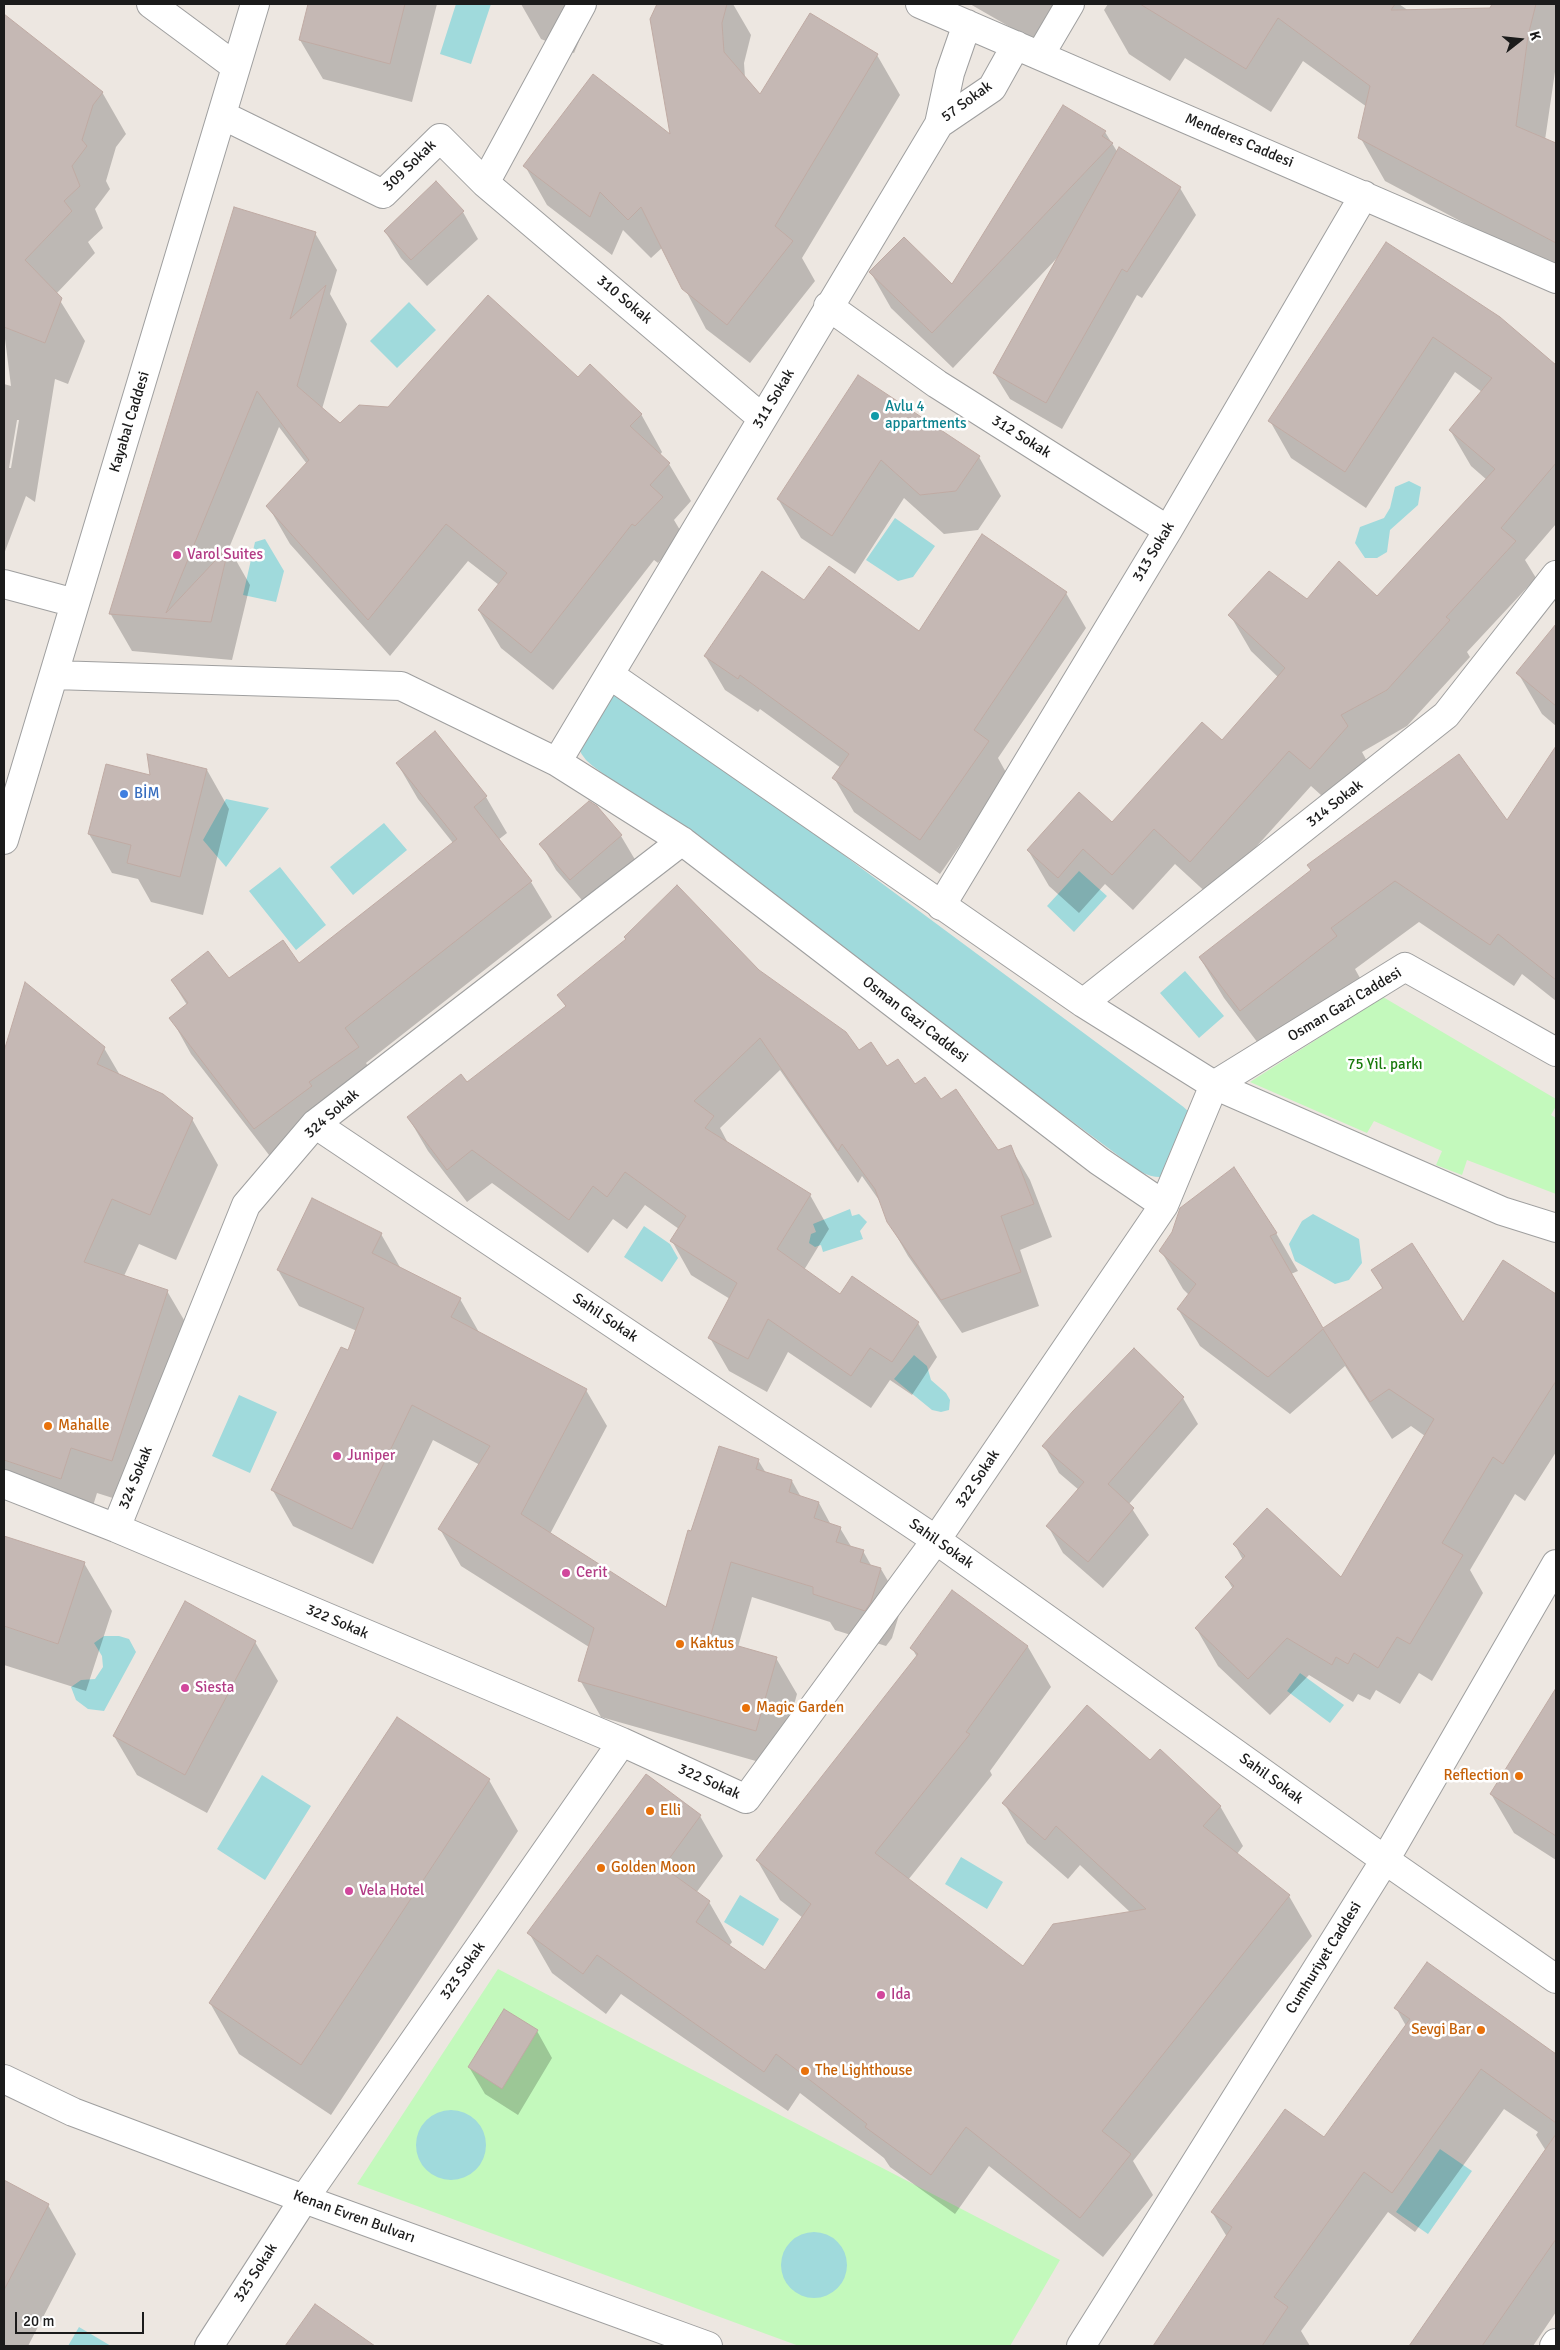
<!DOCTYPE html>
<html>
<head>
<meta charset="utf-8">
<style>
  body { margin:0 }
  #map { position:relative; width:1560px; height:2350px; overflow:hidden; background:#ede7e1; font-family:Signika,sans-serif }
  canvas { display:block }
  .frame { position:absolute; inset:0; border:5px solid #1b1b1b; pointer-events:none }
  .north { position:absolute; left:1495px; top:15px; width:50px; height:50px; -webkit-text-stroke:4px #fff; paint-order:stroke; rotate:74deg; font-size:14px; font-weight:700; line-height:20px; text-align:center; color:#1b1b1b }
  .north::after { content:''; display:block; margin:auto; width:18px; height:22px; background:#1b1b1b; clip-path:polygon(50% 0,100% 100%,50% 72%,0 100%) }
  .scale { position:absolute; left:15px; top:2312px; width:129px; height:22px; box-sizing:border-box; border:2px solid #1b1b1b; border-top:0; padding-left:6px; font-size:15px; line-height:18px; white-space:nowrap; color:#1b1b1b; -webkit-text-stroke:4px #fff; paint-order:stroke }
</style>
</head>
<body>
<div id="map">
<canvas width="1560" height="2350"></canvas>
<div class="frame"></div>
<div class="north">K</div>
<div class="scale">20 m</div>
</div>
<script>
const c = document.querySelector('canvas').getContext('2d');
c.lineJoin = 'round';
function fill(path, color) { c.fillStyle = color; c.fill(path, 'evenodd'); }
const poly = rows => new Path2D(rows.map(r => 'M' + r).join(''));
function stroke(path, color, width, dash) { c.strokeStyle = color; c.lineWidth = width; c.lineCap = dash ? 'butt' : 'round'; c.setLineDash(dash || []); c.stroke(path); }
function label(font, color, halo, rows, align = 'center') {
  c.font = font + ' Signika,sans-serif'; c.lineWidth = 5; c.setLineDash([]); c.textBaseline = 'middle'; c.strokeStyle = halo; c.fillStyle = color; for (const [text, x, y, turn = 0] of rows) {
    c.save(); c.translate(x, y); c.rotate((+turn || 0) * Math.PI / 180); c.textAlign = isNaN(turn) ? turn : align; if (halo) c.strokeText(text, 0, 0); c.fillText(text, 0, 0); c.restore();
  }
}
fill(poly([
  [1383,997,1556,1099,1556,1106,1551,1115,1556,1118,1556,1194,1467,1160,1462,1175,1436,1165,1442,1151,1374,1121,1367,1133,1250,1082],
  [498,1969,1060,2260,1010,2346,799,2346,357,2184]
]), '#c3f9bc');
fill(poly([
  [456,4,491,4,471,64,440,54],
  [409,302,436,330,397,368,370,341],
  [1409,481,1421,487,1418,505,1390,530,1387,552,1377,558,1365,558,1355,543,1360,527,1384,518,1390,508,1395,487],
  [895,518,935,546,913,577,898,581,866,560],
  [265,539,284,571,276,602,243,595,255,542],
  [226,799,269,808,226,867,203,840],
  [384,823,407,850,353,895,330,867],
  [280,867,326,925,296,950,249,891],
  [1079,871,1107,896,1074,932,1047,906],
  [1185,971,1224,1016,1199,1038,1160,993],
  [850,1209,852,1216,859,1214,867,1222,860,1231,863,1239,823,1252,821,1245,815,1247,809,1243,811,1234,816,1232,813,1224],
  [1313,1214,1359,1239,1362,1263,1349,1280,1335,1284,1295,1261,1289,1244,1302,1221],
  [644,1226,670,1244,678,1258,662,1282,624,1257],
  [914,1355,927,1366,931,1380,946,1393,950,1400,949,1410,941,1412,932,1410,894,1379],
  [239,1395,277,1412,250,1473,212,1456],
  [104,1636,119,1636,129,1639,136,1652,104,1711,88,1709,76,1700,71,1687,81,1680,95,1679,103,1667,102,1656,94,1643],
  [1300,1673,1344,1705,1330,1723,1287,1691],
  [262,1775,311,1806,265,1880,217,1849],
  [961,1857,1003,1882,987,1909,945,1884],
  [740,1895,779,1919,763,1946,724,1922],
  '416 2145a35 35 0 1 1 70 0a35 35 0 1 1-70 0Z',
  [1440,2149,1472,2171,1428,2234,1396,2212],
  '781 2265a33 33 0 1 1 66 0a33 33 0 1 1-66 0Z',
  [79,2327,111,2346,68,2346]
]), '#a0dadc');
fill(poly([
  [309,4,437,4,412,102,323,79,300,40],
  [521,4,595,4,574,53,541,39],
  [658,4,733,4,751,35,744,63,745,78,761,96,877,55,900,95,802,258,815,281,750,363,706,329,663,247,651,258,623,230,612,255,547,205,525,166,672,137,652,19],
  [970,4,1067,4,1043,46],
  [1108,4,1399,4,1409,11,1491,9,1493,4,1556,4,1556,65,1545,140,1556,145,1556,272,1385,181,1360,137,1367,107,1303,61,1271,112,1185,58,1170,81,1129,54,1104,10],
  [4,15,102,92,126,134,116,147,106,181,110,189,95,209,103,228,88,242,95,253,56,294,85,341,68,384,55,379,35,502,26,496,4,554,4,384,11,386,4,331],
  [17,420,19,420,11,468,9,468],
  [1105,132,1118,153,1180,188,1196,215,1142,298,1137,295,1062,429,1010,399,994,373,1058,257,953,368,891,308,871,273,952,286],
  [436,183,463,212,478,239,427,286,401,258,385,231],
  [315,233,337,270,330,294,347,324,322,409,340,425,388,408,578,378,641,414,662,452,660,455,669,464,691,501,674,520,683,535,658,563,654,560,553,690,501,648,479,611,499,585,468,561,390,656,290,544,268,506,307,464,279,427,229,548,250,585,232,660,132,651,110,613],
  [1386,244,1499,318,1556,367,1556,524,1525,560,1536,578,1467,652,1470,657,1407,726,1362,752,1368,763,1331,804,1311,786,1211,897,1175,864,1133,910,1105,884,1079,913,1049,886,1028,850,1112,824,1222,741,1279,678,1251,651,1230,615,1308,601,1377,598,1487,480,1471,466,1450,430,1482,392,1455,372,1366,508,1291,458,1270,421],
  [858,377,979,457,1001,496,978,530,944,534,904,498,855,574,801,538,778,499],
  [983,536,1066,593,1086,628,998,758,1008,776,940,874,854,812,834,778,841,768,760,709,758,712,725,690,705,656,805,602,919,633],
  [1556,626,1556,726,1542,714,1518,673],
  [435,733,486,797,507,833,498,840,531,882,552,917,366,1063,378,1083,276,1164,191,1054,171,1018,187,1005,172,981,229,980,299,964,453,843,418,799,397,763],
  [1556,748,1556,1001,1522,974,1514,986,1419,922,1355,969,1360,978,1264,1051,1224,998,1200,958,1507,822],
  [207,770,229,809,203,915,151,902,138,879,112,873,89,834,151,777],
  [596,807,621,836,637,863,587,906,556,870,541,844],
  [759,971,859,1052,940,1101,997,1151,1010,1146,1030,1180,1052,1237,1020,1250,1039,1306,962,1333,908,1256,888,1221,881,1203,862,1176,858,1183,780,1070,720,1128,729,1145,810,1195,829,1229,804,1270,840,1295,918,1323,937,1357,912,1395,890,1380,871,1408,788,1352,767,1392,729,1371,710,1338,730,1299,691,1275,672,1241,679,1229,645,1205,627,1229,613,1219,588,1253,492,1183,467,1202,428,1151,408,1117,467,1084,566,1007,559,995],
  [26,984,104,1048,121,1077,192,1119,218,1165,176,1260,139,1244,124,1276,167,1291,194,1337,138,1506,97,1493,87,1525,4,1497,4,1056],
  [1276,1233,1298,1271,1291,1274,1322,1330,1383,1290,1372,1270,1463,1324,1503,1262,1556,1296,1556,1452,1525,1501,1515,1494,1470,1570,1483,1593,1432,1681,1419,1673,1400,1704,1376,1690,1370,1700,1358,1694,1353,1702,1309,1675,1270,1715,1218,1666,1196,1628,1233,1589,1226,1577,1243,1560,1235,1545,1341,1579,1425,1436,1411,1426,1392,1439,1345,1366,1290,1414,1200,1346,1178,1309,1189,1295,1183,1289,1161,1251],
  [381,1234,401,1269,460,1299,480,1334,586,1390,607,1426,550,1534,667,1609,692,1533,758,1460,766,1473,792,1481,801,1497,819,1503,831,1525,840,1528,852,1548,863,1551,872,1567,881,1569,902,1605,892,1638,886,1646,835,1630,830,1622,752,1597,738,1647,776,1658,797,1694,777,1767,601,1717,580,1680,589,1647,461,1566,440,1529,480,1465,433,1440,373,1564,293,1526,272,1489,349,1351,357,1331,299,1306,278,1270],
  [1183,1398,1198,1424,1129,1504,1149,1535,1103,1588,1063,1553,1048,1526,1079,1490,1059,1473,1044,1446],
  [4,1537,84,1563,112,1611,86,1691,4,1665],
  [953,1592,1028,1647,1051,1687,990,1771,992,1775,908,1880,1023,1967,1131,1913,1080,1865,1068,1879,1027,1843,1004,1803,1150,1762,1220,1806,1243,1846,1237,1854,1289,1896,1312,1936,1133,2161,1153,2195,1103,2257,989,2166,955,2214,890,2167,884,2158,800,2093,788,2111,621,1994,606,2014,552,1973,529,1933,646,1776,700,1816,723,1856,696,1893,709,1902,732,1942,729,1946,765,1972,803,1918,780,1900,757,1860,917,1657,912,1648],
  [255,1642,278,1681,207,1813,137,1775,114,1736],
  [1556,1690,1556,1860,1514,1833,1491,1794],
  [489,1780,518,1831,331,2115,239,2054,210,2003],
  [1427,1964,1556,2055,1556,2312,1533,2346,1411,2346,1546,2151,1536,2135,1538,2132,1504,2109,1415,2232,1388,2212,1301,2331,1310,2346,1155,2346,1227,2237,1212,2212,1325,2139,1406,2026,1396,2008],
  [537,2031,552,2058,518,2115,485,2094,469,2067],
  [4,2182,48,2205,76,2254,28,2346,4,2346],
  [315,2306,373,2346,287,2346]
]), '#0003');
stroke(poly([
  [615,734,1160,1138]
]), '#a0dadc', 78);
const building = poly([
  [308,4,405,4,390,64,299,40,308,4],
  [657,4,727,4,722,23,724,52,760,94,810,13,878,54,775,226,793,241,727,325,682,289,641,207,628,220,600,192,590,217,523,166,593,74,670,134,650,19,657,4],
  [1140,4,1395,4,1391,10,1490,8,1492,4,1536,4,1528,36,1516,126,1556,143,1556,243,1358,138,1370,86,1278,18,1246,69,1140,4],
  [4,14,103,92,93,105,82,140,87,146,72,166,80,186,64,201,72,211,25,260,62,298,45,343,4,327,4,14],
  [1063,105,1106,131,1102,136,1113,143,932,333,869,272,904,237,952,284,1063,105],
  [1119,147,1181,187,1127,272,1122,269,1046,403,993,373,1119,147],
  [436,181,464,211,411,260,384,231,436,181],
  [234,207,316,232,290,319,326,285,297,386,340,423,359,405,388,407,488,295,578,377,590,364,642,414,630,426,670,463,650,485,663,497,635,526,632,524,531,653,478,610,507,573,446,524,368,620,266,506,309,460,257,391,166,613,229,546,211,622,109,614,234,207],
  [1386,242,1500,317,1556,365,1556,463,1501,528,1516,541,1446,617,1450,620,1387,690,1341,715,1348,726,1310,769,1289,751,1190,862,1154,829,1112,875,1083,849,1058,878,1027,850,1079,792,1112,822,1202,722,1222,740,1285,668,1228,615,1269,571,1307,599,1339,561,1377,596,1495,469,1449,430,1492,378,1433,337,1345,472,1268,421,1386,242],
  [858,375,980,456,956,491,920,495,881,460,832,536,777,499,858,375],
  [982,534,1067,592,974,730,989,741,920,840,832,778,849,754,740,675,738,679,704,656,762,571,804,600,829,566,919,631,982,534],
  [1556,624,1556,706,1516,673,1556,624],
  [435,731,487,796,474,807,532,881,345,1028,359,1047,309,1082,312,1086,254,1129,169,1018,188,1003,171,980,208,951,229,978,283,940,299,963,457,839,396,763,435,731],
  [1556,746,1556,980,1498,934,1490,945,1395,881,1331,928,1337,936,1240,1011,1199,957,1311,870,1307,865,1459,754,1507,820,1556,746],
  [147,754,207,769,180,877,127,863,131,845,88,834,106,764,150,775,147,754],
  [589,801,597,806,622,835,570,880,539,844,589,801],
  [677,885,759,970,846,1032,859,1050,871,1042,887,1066,898,1059,915,1084,925,1077,941,1099,956,1089,998,1150,1011,1145,1034,1204,1001,1216,1021,1272,941,1300,887,1222,875,1189,842,1144,838,1151,760,1038,694,1101,714,1116,705,1128,811,1194,777,1249,840,1294,852,1276,919,1322,892,1362,870,1348,851,1376,768,1319,748,1359,708,1338,737,1283,670,1241,686,1216,625,1172,607,1197,593,1186,569,1220,472,1150,447,1170,407,1117,461,1074,467,1082,566,1006,557,995,626,939,624,937,677,885],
  [25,982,105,1047,97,1064,163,1094,193,1118,150,1215,112,1199,84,1262,168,1290,112,1461,71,1448,61,1479,4,1460,4,1051,25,982],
  [1234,1167,1277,1233,1270,1236,1323,1328,1383,1288,1371,1270,1412,1243,1463,1322,1503,1260,1556,1294,1556,1381,1503,1464,1493,1457,1442,1543,1463,1555,1410,1644,1397,1637,1378,1668,1354,1653,1348,1664,1336,1657,1332,1665,1287,1638,1248,1679,1195,1628,1234,1586,1225,1577,1245,1556,1233,1544,1267,1508,1341,1577,1434,1419,1389,1389,1370,1402,1323,1329,1268,1377,1177,1309,1196,1284,1159,1251,1172,1232,1180,1208,1234,1167],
  [312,1198,382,1233,372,1253,461,1298,451,1317,587,1389,521,1514,666,1607,688,1530,691,1531,719,1446,759,1459,756,1469,792,1480,789,1492,819,1502,814,1518,841,1527,836,1542,864,1550,860,1562,881,1568,871,1602,865,1611,813,1594,813,1587,731,1562,710,1638,777,1657,756,1731,578,1681,594,1628,438,1529,490,1446,412,1405,352,1529,271,1490,341,1347,348,1350,364,1308,277,1270,312,1198],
  [1134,1348,1184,1397,1108,1484,1134,1508,1088,1562,1046,1526,1084,1482,1042,1446,1073,1411,1134,1348],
  [4,1536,85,1562,58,1644,4,1626,4,1536],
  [952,1590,1028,1646,966,1732,970,1734,875,1853,1023,1966,1053,1924,1146,1909,1056,1826,1045,1840,1002,1803,1087,1705,1150,1760,1160,1749,1221,1806,1203,1826,1290,1895,1102,2131,1131,2154,1080,2218,966,2127,931,2175,865,2127,867,2124,776,2054,764,2072,597,1955,583,1974,527,1933,646,1774,701,1815,663,1867,710,1901,696,1922,765,1970,811,1904,756,1860,918,1654,910,1648,952,1590],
  [185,1601,256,1641,185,1775,113,1736,185,1601],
  [1556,1688,1556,1836,1490,1794,1556,1688],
  [397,1717,490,1779,301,2065,209,2003,397,1717],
  [1427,1962,1556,2054,1556,2123,1481,2069,1392,2193,1364,2172,1274,2297,1288,2307,1262,2346,1153,2346,1232,2227,1211,2212,1285,2109,1324,2137,1410,2019,1394,2008,1427,1962],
  [504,2009,538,2030,502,2089,468,2067,504,2009],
  [1556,2134,1556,2239,1482,2346,1409,2346,1556,2134],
  [4,2180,49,2204,4,2290,4,2180],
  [315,2304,375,2346,285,2346,315,2304]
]);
fill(building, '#c5b8b4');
stroke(building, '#bfaaa3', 1);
const minor = poly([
  [151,4,236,67],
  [920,4,1556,279],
  [1040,55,1070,4],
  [222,115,383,194,440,138,485,183,582,4],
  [939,124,992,88,1016,45],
  [485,183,762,418],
  [828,306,937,384,1168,530],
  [4,584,75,603],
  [54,675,401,686,557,762,682,841,1099,1161,1164,1205,1214,1085,1405,967,1556,1052],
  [610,675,1083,1003,1214,1085,1502,1211,1556,1228],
  [557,762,939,124,950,73,967,24],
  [4,840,255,4],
  [941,906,1168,530,1364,195],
  [1083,1003,1446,715,1556,575],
  [315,1124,936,1540,1385,1860,1556,1979],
  [4,1484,116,1528,622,1742,746,1799,936,1540,1164,1205],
  [116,1528,246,1205,315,1124,682,841],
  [4,2079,73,2112,304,2199,708,2346],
  [209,2346,304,2199,622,1742],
  [1081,2346,1385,1860,1556,1564],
  [1554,2346,1556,2343]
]);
stroke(minor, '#9f9f9f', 30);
stroke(minor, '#fff', 28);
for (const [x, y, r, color] of [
  [875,416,5,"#0f9aa8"],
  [177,555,5,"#d1479c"],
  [124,794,5,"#3f7fe0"],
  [48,1426,5,"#e8710a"],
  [337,1456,5,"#d1479c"],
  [566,1573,5,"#d1479c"],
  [680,1644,5,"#e8710a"],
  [185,1688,5,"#d1479c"],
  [746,1708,5,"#e8710a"],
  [1519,1776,5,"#e8710a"],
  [650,1811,5,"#e8710a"],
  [601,1868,5,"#e8710a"],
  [349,1891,5,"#d1479c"],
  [881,1995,5,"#d1479c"],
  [1481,2030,5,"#e8710a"],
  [805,2071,5,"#e8710a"]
]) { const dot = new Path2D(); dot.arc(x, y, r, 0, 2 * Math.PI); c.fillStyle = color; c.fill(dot); stroke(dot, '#fff', 2); }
label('15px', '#1b1b1b', '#fff', [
  ["57 Sokak",967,102,-36],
  ["Menderes Caddesi",1239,141,23],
  ["309 Sokak",410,166,-44],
  ["310 Sokak",624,300,40],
  ["311 Sokak",774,399,-59],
  ["Kayabal Caddesi",130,422,-73],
  ["312 Sokak",1021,437,32],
  ["313 Sokak",1154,552,-59],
  ["314 Sokak",1335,804,-38],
  ["Osman Gazi Caddesi",1345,1005,-31],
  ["Osman Gazi Caddesi",915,1020,38],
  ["324 Sokak",332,1114,-41],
  ["Sahil Sokak",605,1318,34],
  ["324 Sokak",136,1478,-68],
  ["322 Sokak",978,1479,-56],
  ["Sahil Sokak",941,1544,35],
  ["322 Sokak",337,1622,23],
  ["Sahil Sokak",1271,1779,36],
  ["322 Sokak",709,1782,24],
  ["Cumhuriyet Caddesi",1324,1958,-58],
  ["323 Sokak",463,1971,-55],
  ["Kenan Evren Bulvarı",354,2217,20],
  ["325 Sokak",256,2273,-57]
]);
label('15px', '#0d838f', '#fff', [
  ["Avlu 4",885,407],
  ["appartments",885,424]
], 'left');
label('15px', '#b23c85', '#fff', [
  ["Varol Suites",187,555],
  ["Juniper",347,1456],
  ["Cerit",576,1573],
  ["Siesta",195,1688],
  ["Vela Hotel",359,1891],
  ["Ida",891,1995]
], 'left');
label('15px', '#366cbe', '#fff', [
  ["BİM",134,794]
], 'left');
label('15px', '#17790a', '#fff', [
  ["75 Yil. parkı",1385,1065]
]);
label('15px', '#c56008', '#fff', [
  ["Mahalle",58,1426],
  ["Kaktus",690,1644],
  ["Magic Garden",756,1708],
  ["Reflection",1509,1776,"right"],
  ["Elli",660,1811],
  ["Golden Moon",611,1868],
  ["Sevgi Bar",1471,2030,"right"],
  ["The Lighthouse",815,2071]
], 'left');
</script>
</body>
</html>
